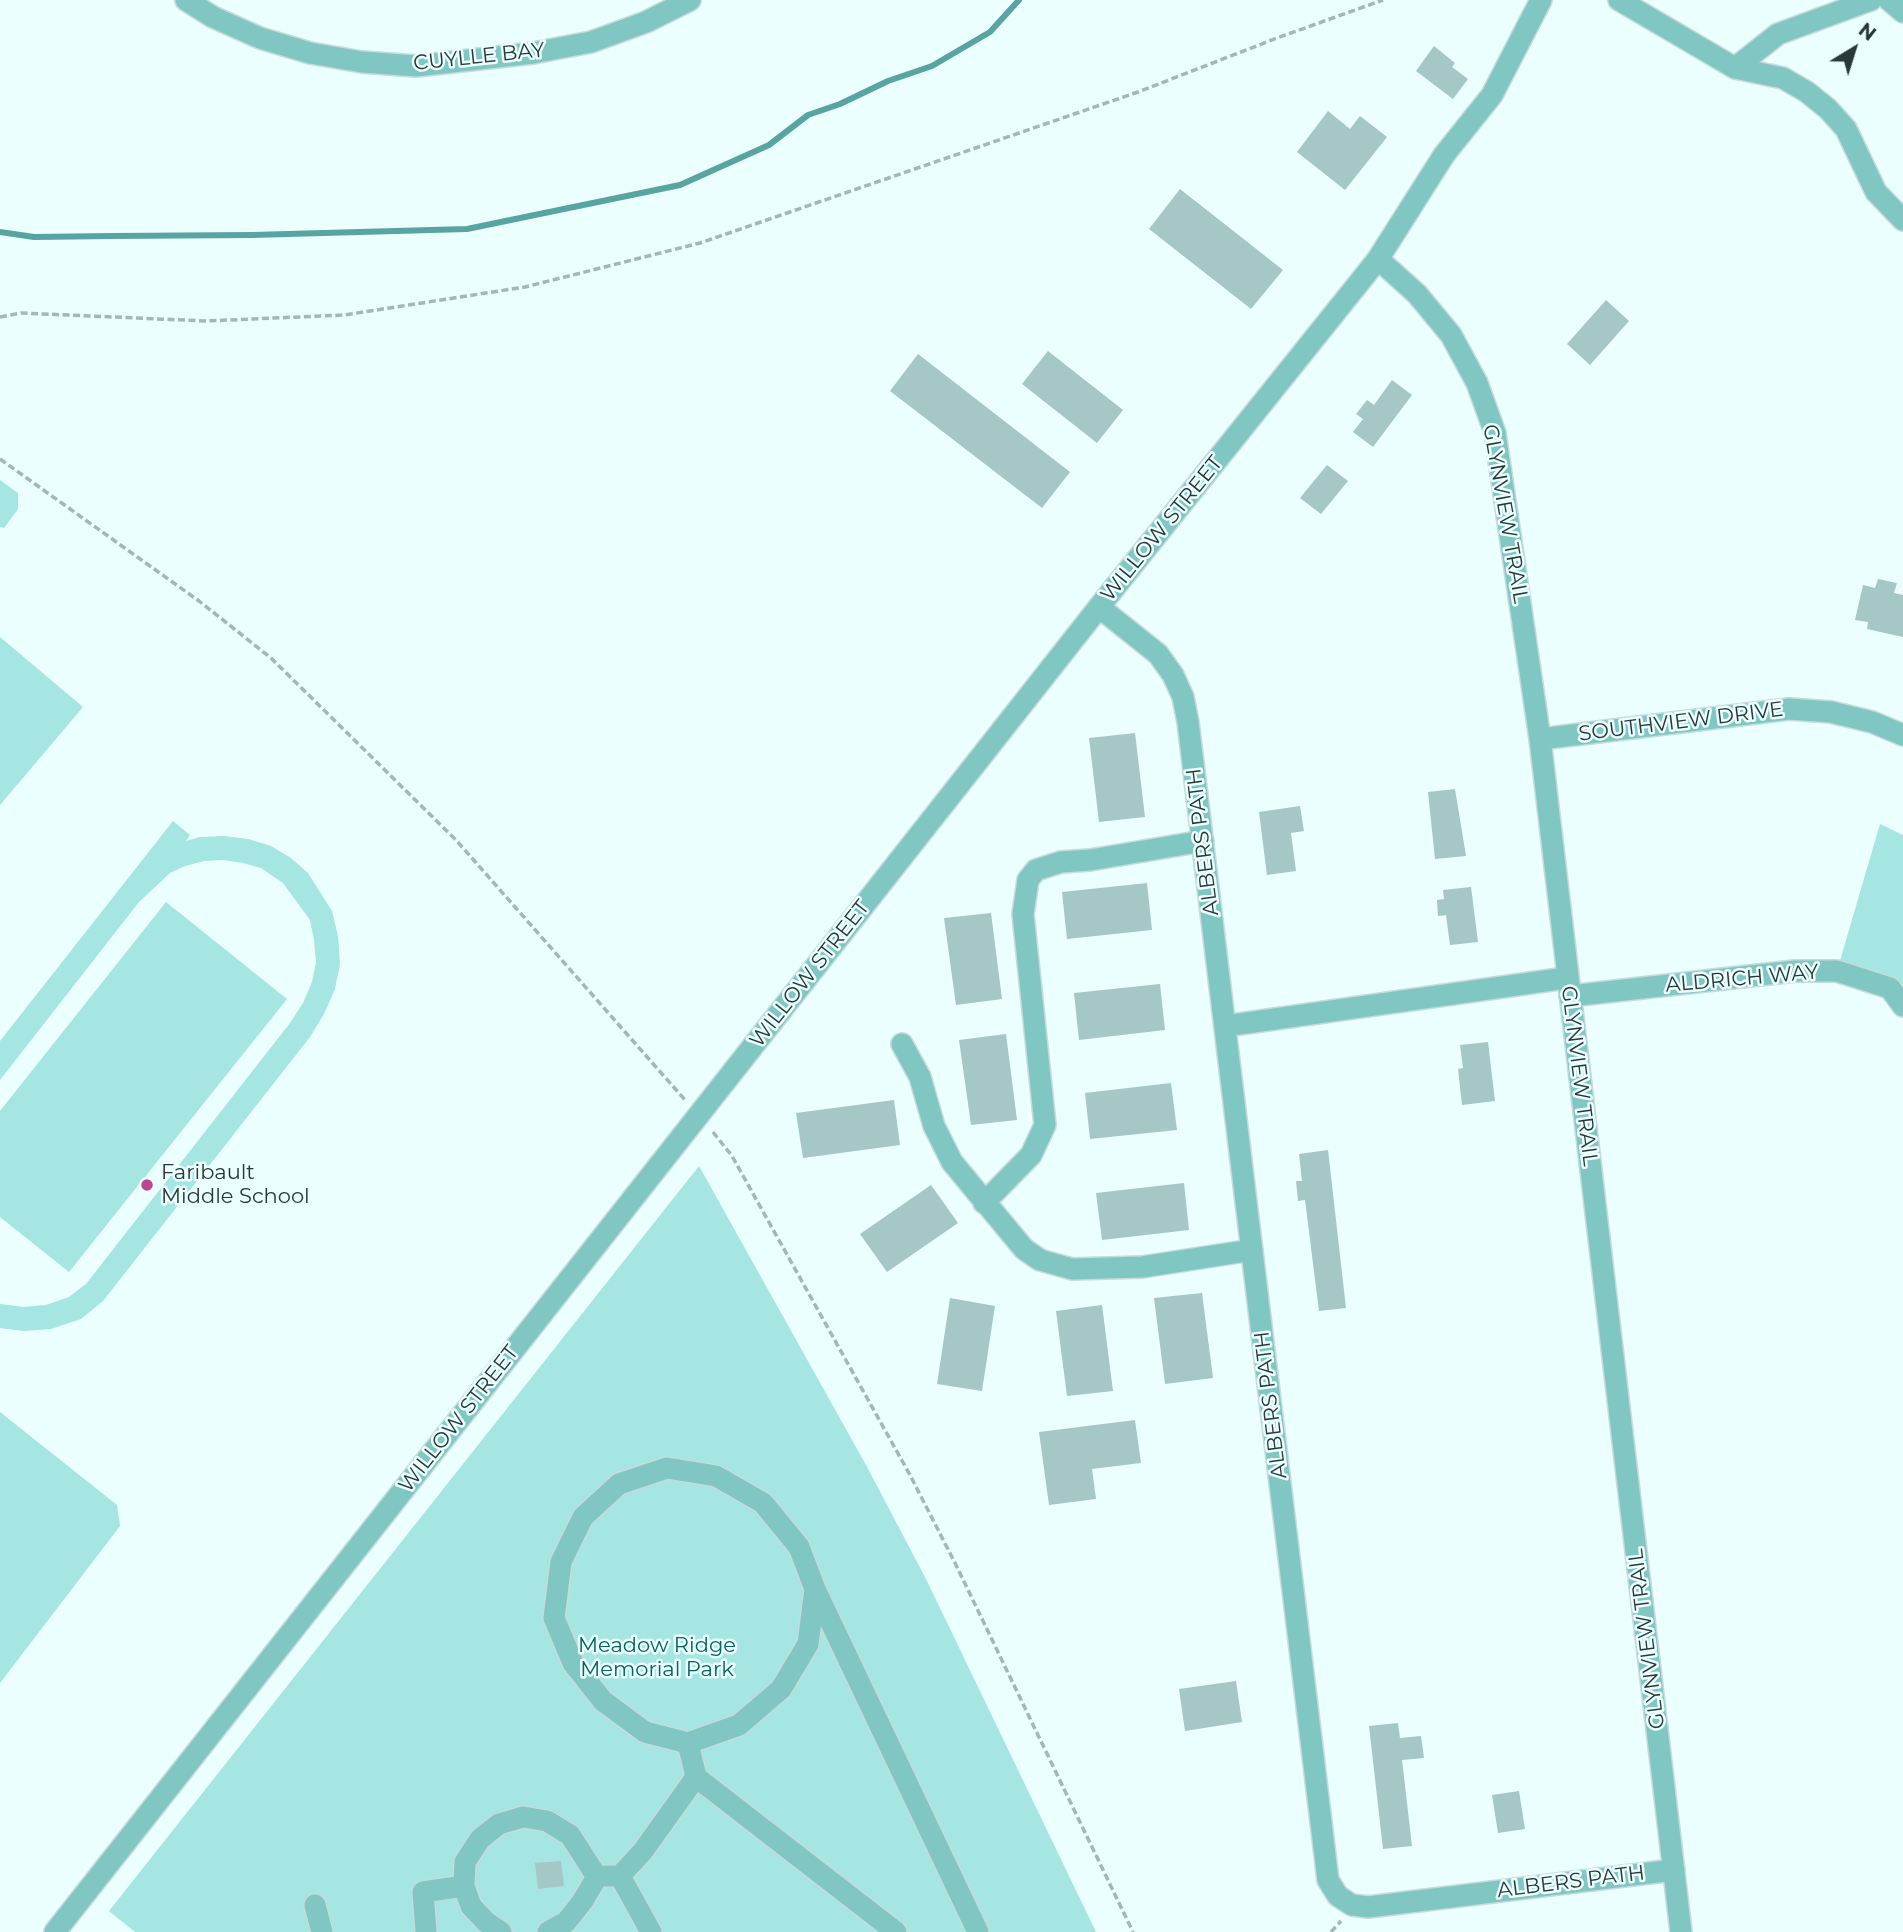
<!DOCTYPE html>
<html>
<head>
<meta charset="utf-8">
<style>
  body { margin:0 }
  #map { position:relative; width:1903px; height:1932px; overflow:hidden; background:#eafffe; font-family:Montserrat,sans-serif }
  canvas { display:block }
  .north { position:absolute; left:1819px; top:14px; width:70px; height:70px; -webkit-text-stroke:5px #eafffe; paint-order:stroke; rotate:38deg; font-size:19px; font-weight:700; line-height:28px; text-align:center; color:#2a3737 }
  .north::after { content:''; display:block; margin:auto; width:24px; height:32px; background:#2a3737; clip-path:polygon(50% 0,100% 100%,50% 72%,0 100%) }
</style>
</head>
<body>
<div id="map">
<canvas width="1903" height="1932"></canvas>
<div class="north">N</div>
</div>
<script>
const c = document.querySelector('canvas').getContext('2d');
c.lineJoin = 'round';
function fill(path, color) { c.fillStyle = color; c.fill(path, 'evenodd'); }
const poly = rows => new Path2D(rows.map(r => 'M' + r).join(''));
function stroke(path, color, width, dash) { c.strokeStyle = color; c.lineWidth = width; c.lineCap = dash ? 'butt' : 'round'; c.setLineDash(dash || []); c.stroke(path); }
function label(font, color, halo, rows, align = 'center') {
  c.font = font + ' Montserrat,sans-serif'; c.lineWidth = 5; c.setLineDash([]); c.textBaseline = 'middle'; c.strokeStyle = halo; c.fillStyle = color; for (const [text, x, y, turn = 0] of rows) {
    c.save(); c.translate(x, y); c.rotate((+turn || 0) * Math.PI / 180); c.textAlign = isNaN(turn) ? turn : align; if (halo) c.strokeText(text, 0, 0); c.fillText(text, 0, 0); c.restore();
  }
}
fill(poly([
  [0,480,18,493,18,509,4,528,0,527],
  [0,637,83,707,0,805],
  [173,821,190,835,186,841,200,837,224,836,248,839,271,846,291,858,308,873,332,911,338,936,340,964,335,989,324,1014,310,1037,103,1301,81,1319,51,1329,24,1331,0,1328,0,1304,24,1307,46,1305,69,1297,86,1284,290,1023,303,1003,312,982,316,962,314,940,310,920,283,883,261,868,243,863,223,860,204,861,185,866,170,873,139,902,0,1080,0,1041],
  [1880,824,1903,835,1903,1006,1837,971],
  [166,902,287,999,69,1272,0,1217,0,1111],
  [699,1166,866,1465,926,1579,1096,1932,135,1932,109,1911],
  [0,1412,117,1505,120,1526,0,1683]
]), '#a5e5e2');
stroke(poly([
  [0,232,34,237,112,236,252,235,467,229,680,185,769,145,808,115,840,104,888,81,932,66,990,32,1019,0]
]), '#58a4a2', 6);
fill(poly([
  [1434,46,1455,63,1452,67,1468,79,1453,99,1416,71],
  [1328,111,1350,129,1360,116,1387,137,1345,190,1297,152],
  [1180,189,1283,270,1251,309,1149,229],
  [1606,300,1629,321,1590,365,1567,344],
  [1048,351,1123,410,1097,443,1022,384],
  [918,354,1070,472,1042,508,890,391],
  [1392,380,1412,395,1373,447,1353,432,1363,419,1356,414,1367,400,1374,405],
  [1327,465,1348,481,1321,514,1300,498],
  [1878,579,1897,583,1894,593,1903,595,1903,637,1867,629,1868,622,1855,620,1863,585,1875,588],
  [1135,733,1145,817,1099,822,1089,738],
  [1455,789,1466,856,1435,859,1428,792],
  [1300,806,1304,831,1291,833,1296,871,1267,875,1259,812],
  [1147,883,1152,930,1067,939,1062,892],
  [1471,887,1478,942,1450,945,1446,915,1438,916,1437,900,1444,899,1443,890],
  [991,913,1002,999,956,1005,944,918],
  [1160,984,1165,1030,1079,1040,1074,993],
  [1006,1034,1017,1120,971,1125,959,1040],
  [1488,1042,1495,1101,1462,1105,1458,1069,1463,1068,1460,1045],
  [1171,1083,1177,1130,1090,1139,1085,1093],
  [894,1100,900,1145,803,1158,796,1113],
  [1328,1150,1346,1308,1319,1311,1305,1200,1298,1201,1296,1181,1302,1181,1299,1154],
  [1184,1183,1189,1230,1102,1240,1096,1193],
  [931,1185,958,1223,887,1272,860,1234],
  [1202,1293,1213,1378,1165,1384,1154,1298],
  [950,1298,995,1306,982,1391,937,1384],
  [1102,1305,1113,1391,1067,1396,1056,1311],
  [1135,1420,1141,1463,1092,1469,1096,1499,1049,1505,1039,1432],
  [1236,1681,1242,1722,1185,1731,1179,1689],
  [1398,1723,1400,1738,1421,1736,1424,1758,1402,1760,1412,1846,1383,1849,1369,1726],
  [1519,1791,1525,1829,1498,1833,1492,1795],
  [561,1861,564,1886,538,1889,535,1863]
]), '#a5c7c5');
const minor = poly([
  [186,0,213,17,260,38,310,53,362,62,416,66,533,53,591,42,646,22,690,0],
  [1619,0,1735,68,1778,34,1871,0],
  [1889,0,1903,12],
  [1735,68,1783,78,1807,92,1828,109,1846,129,1876,192,1903,220],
  [1378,259,1417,294,1451,335,1477,383,1495,433,1540,739,1681,1932],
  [1099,607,1158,654,1173,675,1183,697,1188,722,1328,1880,1338,1896,1352,1905,1368,1907,1674,1870],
  [1540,739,1789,709,1831,712,1872,722,1903,735],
  [1570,996,1795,971,1837,971,1890,988,1903,1006],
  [1225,1026,1566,978],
  [902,1044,920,1077,934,1126,952,1162,1024,1249,1040,1260,1072,1269,1142,1267,1252,1250],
  [984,1203,1031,1155,1045,1125,1023,914,1028,880,1036,870,1061,862,1090,860,1203,841],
  [815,1589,978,1932],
  [696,1777,896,1932],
  [606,1876,620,1876,651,1932],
  [620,1876,643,1851,696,1777,688,1743,739,1725,781,1689,808,1644,815,1589,799,1547,763,1503,716,1476,667,1468,619,1484,583,1517,561,1562,554,1618,573,1663,603,1701,645,1732,688,1743],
  [315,1905,322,1932],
  [55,1932,1099,607,1378,259,1444,155,1492,95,1541,0],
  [426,1932,423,1892,464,1886],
  [501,1932,486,1922,471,1906,464,1886,465,1862,480,1839,499,1824,523,1817,547,1821,570,1835,597,1877,582,1902,566,1922,548,1932]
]);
stroke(minor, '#c7dbda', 24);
stroke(poly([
  [0,317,21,313,206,321,344,315,525,287,700,243,1138,92,1277,38,1383,0],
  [0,459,199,601,271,658,456,840,685,1100],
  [713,1132,732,1156,910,1475,956,1565,1133,1932],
  [1331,1932,1341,1921]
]), '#a4b6b5', 3.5, [7, 3.5]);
stroke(minor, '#80c7c4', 21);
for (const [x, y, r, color] of [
  [147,1185,7,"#be4497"]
]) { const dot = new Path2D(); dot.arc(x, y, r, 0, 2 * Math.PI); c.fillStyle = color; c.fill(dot); stroke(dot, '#eafffe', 2.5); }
label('21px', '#2a3737', '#eafffe', [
  ["CUYLLE BAY",479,57,-6],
  ["GLYNVIEW TRAIL",1505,514,80],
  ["WILLOW STREET",1162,529,-51],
  ["SOUTHVIEW DRIVE",1681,722,-7],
  ["ALBERS PATH",1203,842,-97],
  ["WILLOW STREET",810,974,-52],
  ["ALDRICH WAY",1742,979,-5],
  ["GLYNVIEW TRAIL",1579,1076,83],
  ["ALBERS PATH",1271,1405,-97],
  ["WILLOW STREET",459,1419,-52],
  ["GLYNVIEW TRAIL",1647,1639,-97],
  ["ALBERS PATH",1571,1882,-7]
]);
label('21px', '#2a3737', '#eafffe', [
  ["Faribault",161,1173],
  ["Middle School",161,1197]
], 'left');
label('21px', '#056361', '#eafffe', [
  ["Meadow Ridge",657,1646],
  ["Memorial Park",657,1670]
]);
</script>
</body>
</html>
